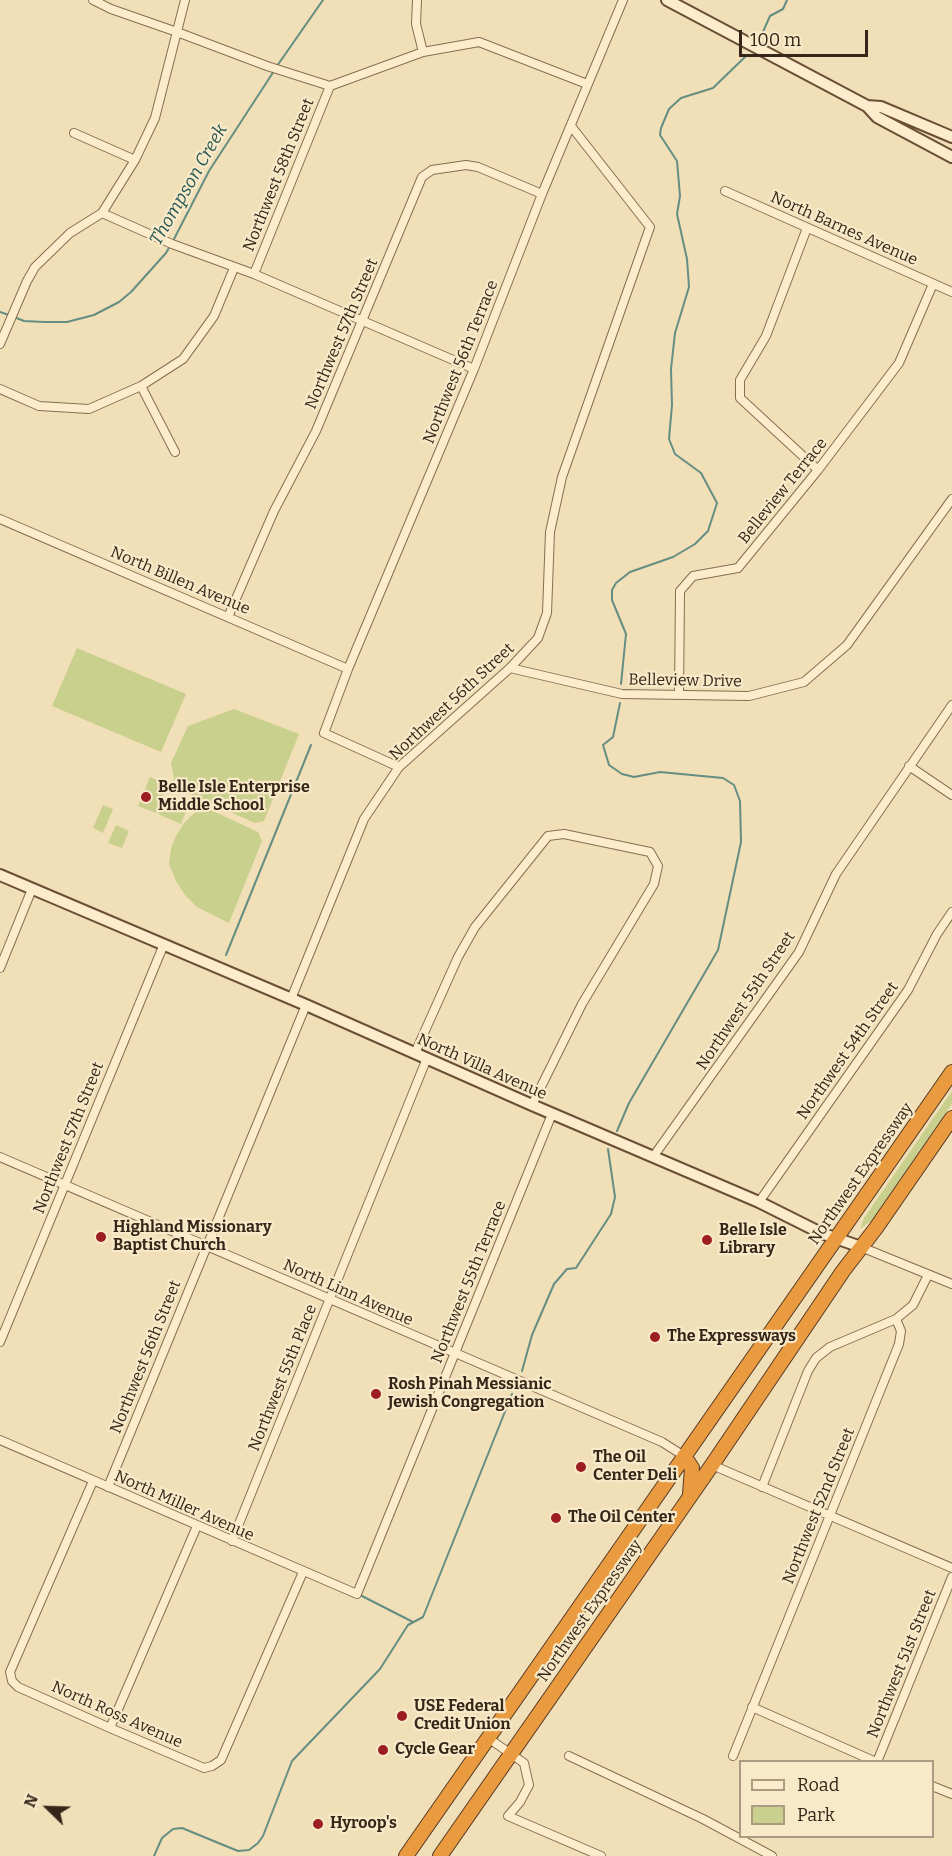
<!DOCTYPE html>
<html>
<head>
<meta charset="utf-8">
<style>
  body { margin:0 }
  #map { position:relative; width:952px; height:1856px; overflow:hidden; background:#f1dfb8; font-family:Bitter,serif }
  canvas { display:block }
  .legend { position:absolute; left:739px; top:1760px; width:195px; height:78px; box-sizing:border-box; background:#f8e9c8; border:2px solid #aa9b82; margin:0; padding:8px 10px; list-style:none; font-size:18px; color:#362619 }
  .legend li { display:flex; align-items:center; gap:12px; height:30px }
  .legend b { width:30px; border:2px solid #aa9b82 }
  .north { position:absolute; left:18px; top:1778px; width:60px; height:60px; -webkit-text-stroke:4px #f8e9c8; paint-order:stroke; rotate:293deg; font-size:16px; font-weight:700; line-height:24px; text-align:center; color:#362619 }
  .north::after { content:''; display:block; margin:auto; width:21px; height:27px; background:#362619; clip-path:polygon(50% 0,100% 100%,50% 72%,0 100%) }
  .scale { position:absolute; left:739px; top:30px; width:129px; height:27px; box-sizing:border-box; border:3px solid #362619; border-top:0; padding-left:8px; font-size:18px; line-height:21px; white-space:nowrap; color:#362619; -webkit-text-stroke:4px #f8e9c8; paint-order:stroke }
</style>
</head>
<body>
<div id="map">
<canvas width="952" height="1856"></canvas>
<ul class="legend">
<li><b style="height:8px;background:#fceccc"></b>Road</li>
<li><b style="height:16px;background:#c9cf8c"></b>Park</li>
</ul>
<div class="north">N</div>
<div class="scale">100 m</div>
</div>
<script>
const c = document.querySelector('canvas').getContext('2d');
c.lineJoin = 'round';
function fill(path, color) { c.fillStyle = color; c.fill(path, 'evenodd'); }
const poly = rows => new Path2D(rows.map(r => 'M' + r).join(''));
function stroke(path, color, width, dash) { c.strokeStyle = color; c.lineWidth = width; c.lineCap = dash ? 'butt' : 'round'; c.setLineDash(dash || []); c.stroke(path); }
function label(font, color, halo, rows, align = 'center') {
  c.font = font + ' Bitter,serif'; c.lineWidth = 4.5; c.setLineDash([]); c.textBaseline = 'middle'; c.strokeStyle = halo; c.fillStyle = color; for (const [text, x, y, turn = 0] of rows) {
    c.save(); c.translate(x, y); c.rotate((+turn || 0) * Math.PI / 180); c.textAlign = isNaN(turn) ? turn : align; if (halo) c.strokeText(text, 0, 0); c.fillText(text, 0, 0); c.restore();
  }
}
fill(poly([
  [77,648,186,694,161,752,52,706],
  [234,709,299,734,264,821,255,823,176,788,171,763,188,726],
  [150,777,168,785,156,813,138,806],
  [164,799,187,809,181,824,158,814],
  [103,805,113,809,103,833,93,828],
  [202,806,258,832,262,841,229,923,197,907,185,895,176,881,169,864,171,848,176,836,184,823],
  [116,825,129,831,122,848,108,843],
  [952,1091,952,1104,872,1220,860,1229,864,1218]
]), '#c9cf8c');
stroke(poly([
  [762,34,770,16,783,9,787,0],
  [277,66,323,0],
  [173,241,209,171,274,71],
  [0,312,9,315],
  [14,317,24,321,44,322,67,322,94,315,119,302,131,292,166,253,170,246],
  [621,684,626,634,612,600,612,590,616,583,630,572,673,557,695,544,708,531,717,503,701,473,675,454,669,439,672,405,671,369,675,333,689,287,687,259,677,214,680,196,677,161,660,135,661,128,669,109,681,98,713,88,746,56],
  [226,955,311,745],
  [617,1131,629,1103,718,950,741,842,740,801,734,785,723,778,660,772,634,777,622,774,609,765,603,745,613,737,620,703],
  [522,1371,532,1335,554,1284,567,1269,576,1268,611,1214,615,1197,608,1149],
  [362,1596,413,1622],
  [154,1856,162,1838,173,1829,182,1828,238,1851,249,1850,258,1843,263,1836,292,1761,380,1669,408,1625,423,1617,512,1394]
]), '#658e83', 2);
const street = poly([
  [93,0,111,9,177,32,267,66,330,86,423,52,479,42,587,84],
  [417,0,416,24,423,52],
  [74,133,135,160],
  [725,191,952,292],
  [102,213,172,244,254,274,474,369],
  [807,228,766,336,740,380,740,398,818,470],
  [254,274,330,86],
  [0,344,27,281,35,267,70,233,102,213,135,160,155,118,185,0],
  [141,386,175,452],
  [0,389,39,406,89,409,141,386,183,359,214,316,234,268],
  [0,519,348,669],
  [228,617,274,511,316,431,422,177,432,170,466,165,478,167,542,194],
  [510,668,622,694,749,696,804,682,847,645,952,499],
  [679,695,680,591,693,576,738,568,818,470,899,363,933,284],
  [909,766,952,795],
  [399,767,324,733,348,669,474,369,542,194,623,0],
  [0,968,32,889],
  [291,999,364,819,399,767,510,668,538,638,547,613,550,532,562,477,650,227,571,126],
  [415,1053,458,957,475,927,548,836,564,834,650,852,658,866,654,884,582,1004,532,1105],
  [0,1157,662,1442,684,1456],
  [653,1157,799,952,836,874,952,705],
  [759,1202,908,990,937,934,952,912],
  [861,1247,952,1284],
  [0,1342,164,944],
  [0,1440,357,1594,552,1114],
  [712,1465,952,1568],
  [93,1481,10,1672,12,1681,18,1687,110,1728,204,1768,212,1766,221,1760,303,1572],
  [108,1487,306,1005],
  [762,1487,808,1371,816,1358,830,1347,896,1319],
  [232,1541,427,1058],
  [752,1707,876,1762],
  [110,1728,197,1526],
  [488,1738,524,1763,529,1785,520,1802,508,1816,601,1856],
  [569,1756,703,1819,772,1856],
  [733,1756,899,1344,901,1331,896,1319,913,1305,928,1275],
  [877,1762,952,1577],
  [932,1786,952,1794]
]);
const secondary = poly([
  [667,0,867,106,881,107,952,137],
  [867,106,877,117,952,157],
  [0,875,306,1005,532,1105,759,1202,821,1233,861,1247]
]);
const highway = poly([
  [684,1456,692,1468,690,1494],
  [406,1856,952,1072],
  [440,1856,712,1465,843,1271,876,1228,952,1118]
]);
stroke(street, '#886d52', 10);
stroke(secondary, '#6a4e36', 14);
stroke(highway, '#553b28', 16);
stroke(street, '#fceccc', 8);
stroke(secondary, '#fceccc', 10);
stroke(highway, '#ea9a3f', 14);
for (const [x, y, r, color] of [
  [146,797,6,"#9c1e22"],
  [101,1237,6,"#9c1e22"],
  [707,1240,6,"#9c1e22"],
  [655,1337,6,"#9c1e22"],
  [376,1394,6,"#9c1e22"],
  [581,1467,6,"#9c1e22"],
  [556,1518,6,"#9c1e22"],
  [402,1716,6,"#9c1e22"],
  [383,1750,6,"#9c1e22"],
  [318,1824,6,"#9c1e22"]
]) { const dot = new Path2D(); dot.arc(x, y, r, 0, 2 * Math.PI); c.fillStyle = color; c.fill(dot); stroke(dot, '#f8e9c8', 2); }
label('16px', '#362619', '#f8e9c8', [
  ["Northwest 58th Street",279,175,-68],
  ["North Barnes Avenue",844,229,24],
  ["Northwest 57th Street",342,334,-67],
  ["Northwest 56th Terrace",461,362,-68],
  ["Belleview Terrace",783,491,-51],
  ["North Billen Avenue",180,581,23],
  ["Belleview Drive",685,681,1],
  ["Northwest 56th Street",452,702,-43],
  ["Northwest 55th Street",746,1001,-56],
  ["Northwest 54th Street",848,1051,-55],
  ["North Villa Avenue",482,1067,24],
  ["Northwest 57th Street",69,1138,-68],
  ["Northwest Expressway",861,1174,-55],
  ["Northwest 55th Terrace",469,1282,-68],
  ["North Linn Avenue",348,1293,24],
  ["Northwest 56th Street",146,1357,-68],
  ["Northwest 55th Place",283,1378,-68],
  ["North Miller Avenue",184,1506,24],
  ["Northwest 52nd Street",819,1506,-68],
  ["Northwest Expressway",590,1611,-55],
  ["Northwest 51st Street",902,1664,-68],
  ["North Ross Avenue",117,1715,24]
]);
label('bold 16px', '#362619', '#f8e9c8', [
  ["Belle Isle Enterprise",158,788],
  ["Middle School",158,806],
  ["Highland Missionary",113,1228],
  ["Baptist Church",113,1246],
  ["Belle Isle",719,1231],
  ["Library",719,1249],
  ["The Expressways",667,1337],
  ["Rosh Pinah Messianic",388,1385],
  ["Jewish Congregation",388,1403],
  ["The Oil",593,1458],
  ["Center Deli",593,1476],
  ["The Oil Center",568,1518],
  ["USE Federal",414,1707],
  ["Credit Union",414,1725],
  ["Cycle Gear",395,1750],
  ["Hyroop's",330,1824]
], 'left');
label('italic 18px', '#265752', '#f8e9c8', [
  ["Thompson Creek",189,185,-60]
]);
</script>
</body>
</html>
